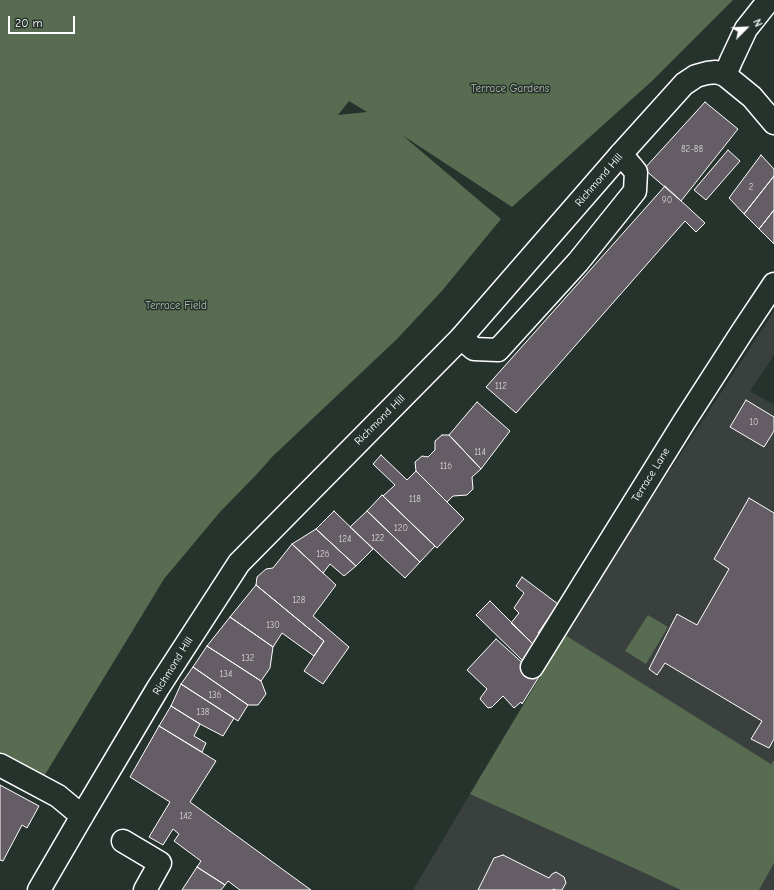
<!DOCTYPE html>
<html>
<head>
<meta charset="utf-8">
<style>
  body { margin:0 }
  #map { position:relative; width:774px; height:890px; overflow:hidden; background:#26332d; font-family:"Comic Neue",sans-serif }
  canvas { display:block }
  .north { position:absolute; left:726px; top:8px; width:40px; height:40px; -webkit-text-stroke:3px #26332d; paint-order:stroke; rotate:66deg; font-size:11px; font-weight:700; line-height:16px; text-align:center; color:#fff }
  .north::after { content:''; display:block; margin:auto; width:14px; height:18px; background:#fff; clip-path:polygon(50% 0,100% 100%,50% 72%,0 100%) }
  .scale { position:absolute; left:8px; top:16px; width:67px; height:18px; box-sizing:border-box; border:2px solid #fff; border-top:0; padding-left:5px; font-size:12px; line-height:14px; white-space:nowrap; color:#fff; -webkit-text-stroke:3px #26332d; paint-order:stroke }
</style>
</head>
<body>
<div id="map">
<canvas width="774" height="890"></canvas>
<div class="north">N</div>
<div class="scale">20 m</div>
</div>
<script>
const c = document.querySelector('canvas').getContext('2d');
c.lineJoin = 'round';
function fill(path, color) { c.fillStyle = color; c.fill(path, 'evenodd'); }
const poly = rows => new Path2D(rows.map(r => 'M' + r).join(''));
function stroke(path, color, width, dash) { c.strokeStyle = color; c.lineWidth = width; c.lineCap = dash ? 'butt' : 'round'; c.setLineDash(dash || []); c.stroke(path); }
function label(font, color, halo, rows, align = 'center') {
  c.font = font + ' "Comic Neue",sans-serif'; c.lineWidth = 3; c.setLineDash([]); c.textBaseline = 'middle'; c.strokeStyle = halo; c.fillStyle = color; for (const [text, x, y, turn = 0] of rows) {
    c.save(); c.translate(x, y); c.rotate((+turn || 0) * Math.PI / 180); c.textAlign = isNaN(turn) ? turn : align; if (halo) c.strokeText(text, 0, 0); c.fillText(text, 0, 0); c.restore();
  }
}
fill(poly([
  [774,311,774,355,750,391,774,405,774,890,413,890,470,794,596,583,730,379]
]), '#39403e');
fill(poly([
  [0,0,733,0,652,81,512,207,402,135,501,219,441,292,396,340,273,456,256,475,220,512,164,579,43,778,0,756],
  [349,101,367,112,338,115],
  [648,615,668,627,646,664,625,651],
  [565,635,771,764,774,760,774,863,759,890,681,890,636,869,470,794]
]), '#576c50');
const building = poly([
  [705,102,738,129,681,201,644,169,705,102],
  [728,150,740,161,706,200,694,190,728,150],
  [761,155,774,169,774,176,744,214,729,198,761,155],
  [774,176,774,210,759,229,744,214,774,176],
  [665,186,705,223,696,232,685,221,516,413,486,387,665,186],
  [774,210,774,244,759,229,774,210],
  [746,400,774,417,774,431,764,447,730,427,746,400],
  [477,402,510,431,481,469,449,435,477,402],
  [442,435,449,435,481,469,472,477,473,489,467,495,453,496,447,502,416,471,415,462,422,456,428,457,435,450,435,441,442,435],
  [381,455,407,480,416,471,464,519,437,548,383,496,395,485,373,464,381,455],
  [382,495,435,546,420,562,367,511,382,495],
  [749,498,774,513,774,739,769,748,751,739,762,721,665,663,657,675,649,669,677,614,697,625,729,569,714,559,749,498],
  [334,511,373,549,356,566,316,529,334,511],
  [367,511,420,562,405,578,350,527,367,511],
  [316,529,356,566,344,576,330,564,323,573,292,544,316,529],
  [292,544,336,585,313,616,349,647,323,684,304,671,324,641,256,585,257,577,266,569,273,568,292,544],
  [522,577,558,604,538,633,541,635,534,645,511,623,519,613,514,608,524,593,516,586,522,577],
  [256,585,324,641,314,656,282,633,273,647,230,617,256,585],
  [490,601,534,645,523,661,476,615,490,601],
  [230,617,273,647,270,668,261,681,207,646,230,617],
  [496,639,527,667,529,665,540,675,522,704,521,702,514,708,503,696,492,707,488,708,480,699,481,697,487,689,467,670,496,639],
  [207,646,261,681,266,694,258,705,248,705,193,667,207,646],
  [193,667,248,705,238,721,181,684,193,667],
  [181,684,234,718,223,736,200,724,171,706,181,684],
  [171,706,200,724,194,736,206,743,202,752,159,726,171,706],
  [159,726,216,761,190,802,311,890,240,890,228,881,225,885,197,867,201,861,174,841,179,834,173,829,163,845,149,837,170,802,130,777,159,726],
  [0,785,39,806,27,828,22,825,3,861,0,860,0,785],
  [503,855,549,878,552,874,556,872,564,877,566,883,562,890,556,890,553,889,553,890,478,890,494,858,503,855],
  [197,867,225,885,221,890,182,890,197,867]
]);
fill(building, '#655d65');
stroke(building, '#fff', 1);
const minor = poly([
  [461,338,474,349,498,350,578,262,635,191,636,172,621,154],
  [532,667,684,422,742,332,774,284],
  [0,765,58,796,82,816],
  [123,841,160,863,145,890]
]);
const major = poly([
  [725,75,731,61,746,29,769,0],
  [39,890,82,816,158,688,239,563,461,338,621,154,684,84,696,76,707,73,716,72,725,75,752,97,774,123]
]);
stroke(minor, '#fff', 25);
stroke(major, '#fff', 25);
stroke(minor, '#26332d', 22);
stroke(major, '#26332d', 22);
label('9px', '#d8d6d8', null, [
  ["82-88",692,149],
  ["2",751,187],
  ["90",667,200],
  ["112",501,386],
  ["10",754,422],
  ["114",480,452],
  ["116",446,466],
  ["118",415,499],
  ["120",401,528],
  ["122",378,538],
  ["124",345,539],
  ["126",323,554],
  ["128",299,600],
  ["130",273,625],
  ["132",248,658],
  ["134",226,674],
  ["136",215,695],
  ["138",203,712],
  ["142",186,816]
]);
label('11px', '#b3bdb0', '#26332d', [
  ["Terrace Gardens",510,89],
  ["Terrace Field",176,306]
]);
label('11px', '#fff', '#26332d', [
  ["Richmond Hill",599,180,-49],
  ["Richmond Hill",380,420,-45],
  ["Terrace Lane",651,475,-58],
  ["Richmond Hill",173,666,-58]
]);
</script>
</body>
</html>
